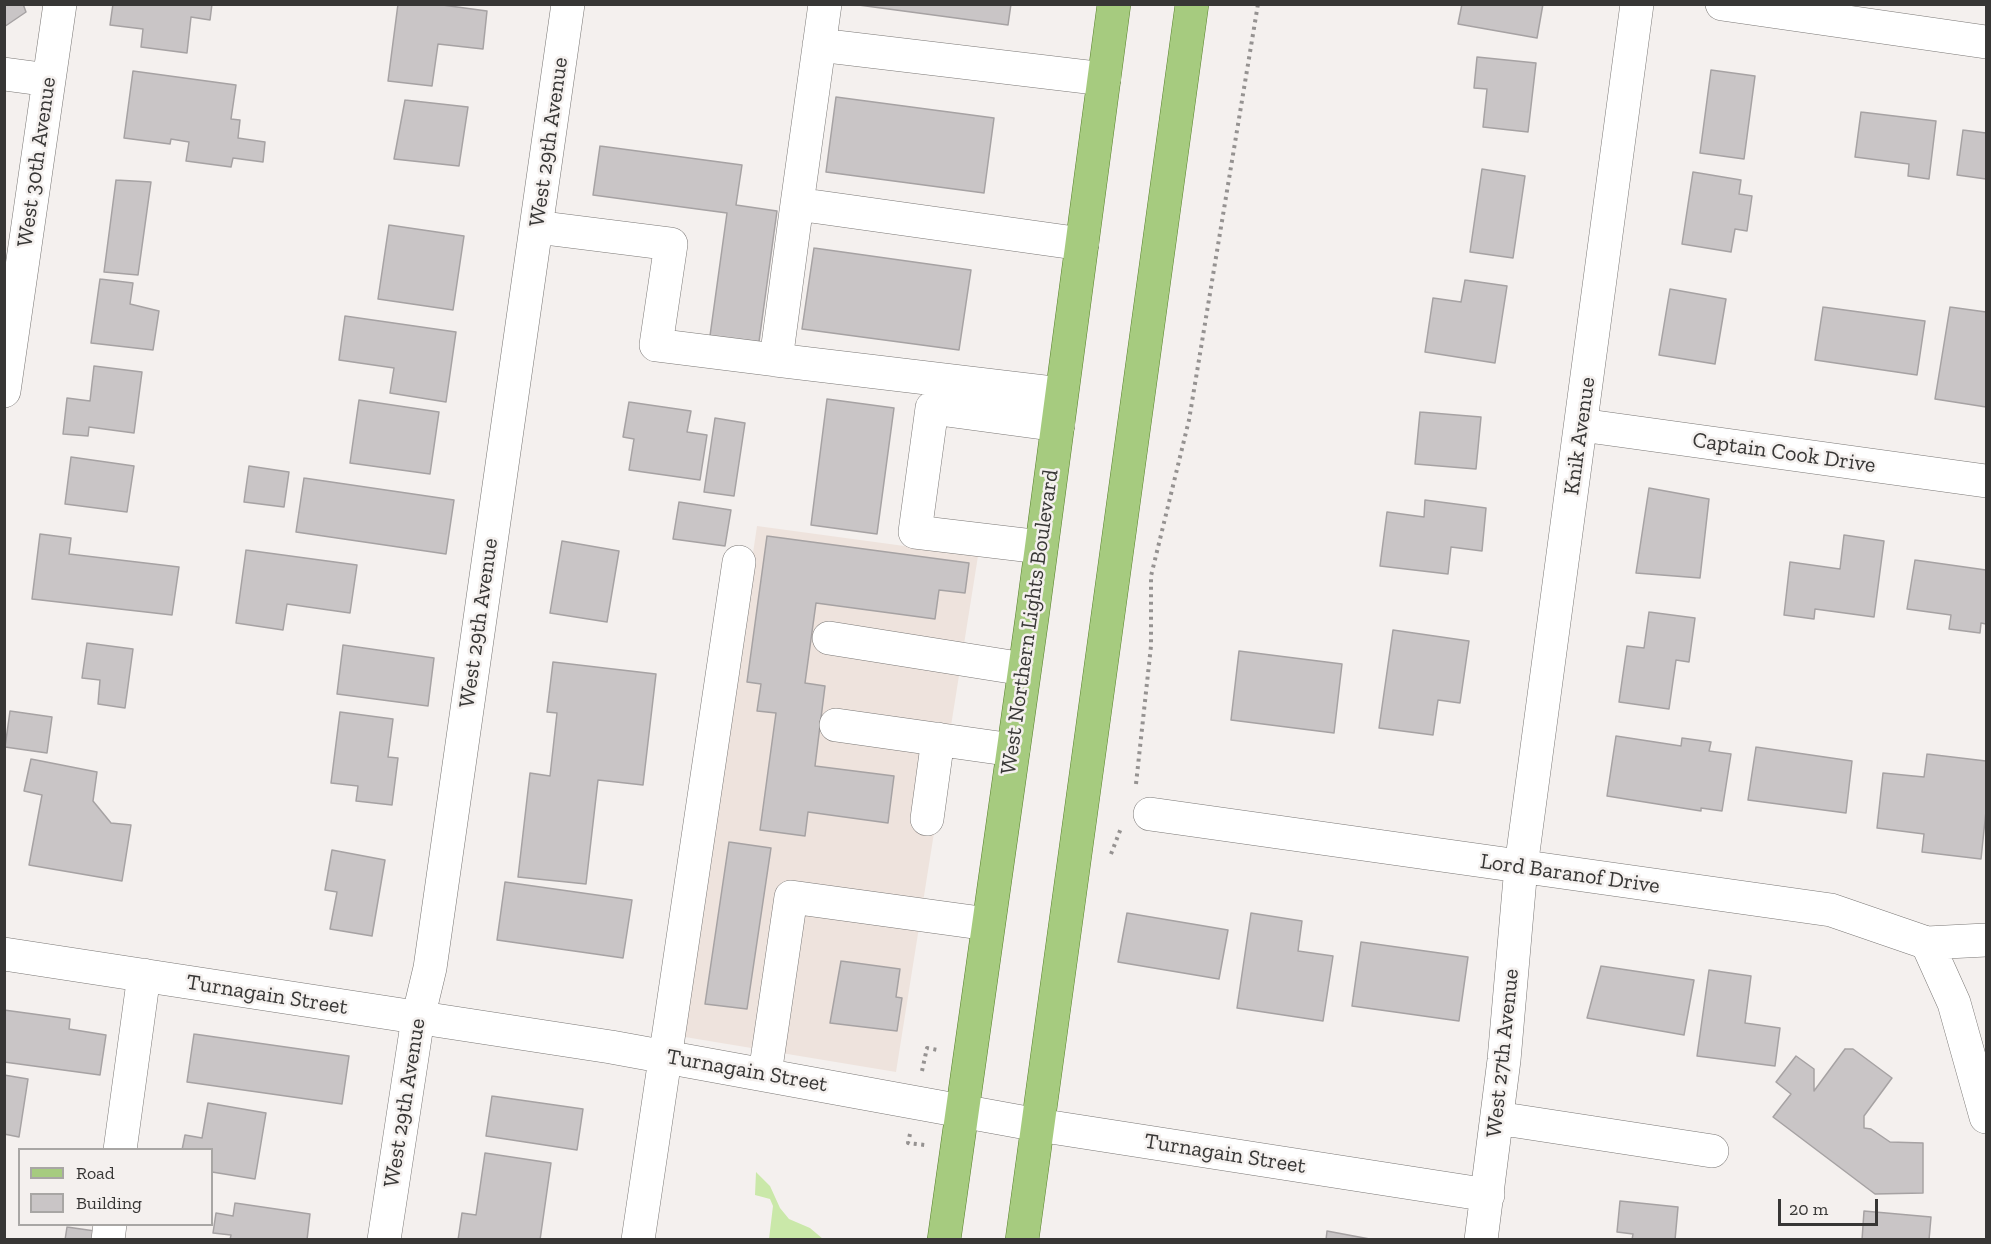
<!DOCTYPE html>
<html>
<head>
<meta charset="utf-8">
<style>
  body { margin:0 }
  #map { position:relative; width:1991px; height:1244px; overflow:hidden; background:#f4f0ee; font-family:"Zilla Slab",serif }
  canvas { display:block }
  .frame { position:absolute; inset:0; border:6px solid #373635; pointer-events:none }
  .legend { position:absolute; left:18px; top:1148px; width:195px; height:78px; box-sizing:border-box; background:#f4f0ee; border:2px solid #a8a6a4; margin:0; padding:8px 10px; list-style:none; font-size:18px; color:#373635 }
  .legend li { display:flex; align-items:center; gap:12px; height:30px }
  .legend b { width:30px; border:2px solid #a8a6a4 }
  .scale { position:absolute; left:1778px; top:1199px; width:100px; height:27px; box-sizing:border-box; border:3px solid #373635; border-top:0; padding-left:8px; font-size:18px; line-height:21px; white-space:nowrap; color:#373635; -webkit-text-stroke:4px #f4f0ee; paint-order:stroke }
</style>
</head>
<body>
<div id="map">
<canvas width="1991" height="1244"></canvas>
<div class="frame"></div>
<ul class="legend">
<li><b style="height:8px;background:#a6cb7f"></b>Road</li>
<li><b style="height:16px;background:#c9c5c6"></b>Building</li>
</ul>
<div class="scale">20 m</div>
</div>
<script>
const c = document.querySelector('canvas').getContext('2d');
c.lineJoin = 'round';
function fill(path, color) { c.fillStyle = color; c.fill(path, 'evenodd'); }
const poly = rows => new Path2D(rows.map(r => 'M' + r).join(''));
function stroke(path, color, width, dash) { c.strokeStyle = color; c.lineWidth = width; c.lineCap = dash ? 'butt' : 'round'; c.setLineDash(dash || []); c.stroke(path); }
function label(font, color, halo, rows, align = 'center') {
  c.font = font + ' "Zilla Slab",serif'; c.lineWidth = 5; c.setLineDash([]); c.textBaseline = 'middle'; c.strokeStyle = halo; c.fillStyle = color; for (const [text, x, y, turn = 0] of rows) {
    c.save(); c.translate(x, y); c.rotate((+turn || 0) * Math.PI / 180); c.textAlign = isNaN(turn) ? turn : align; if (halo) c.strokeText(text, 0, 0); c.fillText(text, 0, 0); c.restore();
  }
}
fill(poly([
  [757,526,978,556,896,1072,685,1037,712,830]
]), '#eee3dd');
fill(poly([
  [756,1172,770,1186,780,1208,789,1219,810,1228,823,1239,769,1239,773,1206,770,1199,755,1195]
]), '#cae8a9');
const building = poly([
  [4,4,23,4,26,12,4,27,4,4],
  [113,4,212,4,210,20,191,17,187,53,141,47,143,29,110,25,113,4],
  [398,4,435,4,487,11,483,49,438,44,432,86,388,81,398,4],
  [851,4,1011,4,1008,25,851,4],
  [1462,4,1543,4,1537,38,1458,24,1462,4],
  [1477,57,1536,63,1528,132,1483,127,1487,89,1474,88,1477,57],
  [1711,70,1755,76,1744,159,1700,153,1711,70],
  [133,71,236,85,231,119,240,120,238,138,265,142,263,162,233,158,231,167,186,161,189,142,171,139,170,144,124,138,133,71],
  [836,97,994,118,984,193,826,172,836,97],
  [405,100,468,107,459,166,394,159,405,100],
  [1861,112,1936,121,1929,179,1908,176,1909,164,1855,157,1861,112],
  [1963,130,1986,133,1986,179,1957,175,1963,130],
  [600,146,742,165,736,205,777,211,758,349,709,343,727,213,593,195,600,146],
  [1482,169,1525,176,1513,258,1470,252,1482,169],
  [1693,172,1741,180,1739,194,1752,196,1747,231,1735,229,1731,252,1682,244,1693,172],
  [116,180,151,182,138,275,104,272,116,180],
  [389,225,464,236,453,310,378,299,389,225],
  [814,248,971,270,959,350,802,329,814,248],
  [100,279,133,283,130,304,159,311,153,350,91,343,100,279],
  [1465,280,1507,286,1495,363,1425,352,1433,298,1461,302,1465,280],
  [1670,289,1726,299,1715,364,1659,355,1670,289],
  [1823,307,1925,321,1917,375,1815,360,1823,307],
  [1950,307,1986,312,1986,407,1935,399,1950,307],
  [345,316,456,332,446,402,390,393,394,368,339,360,345,316],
  [94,366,142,372,134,433,89,427,88,436,63,434,67,398,90,401,94,366],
  [827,399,894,408,877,534,811,525,827,399],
  [359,400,439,412,430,474,350,463,359,400],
  [629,402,691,411,687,432,707,435,700,480,629,470,634,439,623,437,629,402],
  [1420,412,1481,417,1476,469,1415,464,1420,412],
  [715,418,745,423,734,496,704,492,715,418],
  [71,457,134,466,127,512,65,504,71,457],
  [249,466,289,472,284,507,244,502,249,466],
  [304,478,454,500,446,554,296,532,304,478],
  [1649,488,1709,499,1700,578,1636,573,1649,488],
  [1425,500,1486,508,1482,551,1451,547,1448,574,1380,566,1387,512,1424,517,1425,500],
  [679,502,731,510,725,546,673,539,679,502],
  [40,534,71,538,69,554,179,567,172,615,32,599,40,534],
  [1844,535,1884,541,1874,617,1815,609,1814,619,1784,615,1790,562,1840,569,1844,535],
  [767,536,969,563,965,593,939,590,935,619,816,603,805,683,825,686,815,766,894,776,888,823,808,812,805,836,760,830,776,713,757,711,761,684,747,682,767,536],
  [562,541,619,551,607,622,550,613,562,541],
  [246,550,357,565,350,613,287,604,283,630,236,623,246,550],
  [1915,560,1986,570,1986,624,1981,623,1980,633,1949,629,1951,615,1907,609,1915,560],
  [1649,612,1695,618,1689,662,1676,660,1669,709,1619,702,1627,646,1644,648,1649,612],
  [1393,630,1469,641,1460,703,1438,700,1433,735,1379,728,1393,630],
  [87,643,133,649,125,708,98,704,100,680,82,678,87,643],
  [343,645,434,658,428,706,337,694,343,645],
  [1239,651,1342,664,1334,733,1231,720,1239,651],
  [553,662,656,674,643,785,598,780,586,884,518,877,530,773,550,776,557,713,547,712,553,662],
  [10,711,52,717,47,753,5,747,10,711],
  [340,712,393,719,388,757,398,758,392,805,356,801,358,786,331,783,340,712],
  [1616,736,1681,746,1682,738,1711,742,1709,751,1731,754,1722,811,1701,808,1701,811,1607,796,1616,736],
  [1756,747,1852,761,1846,813,1748,800,1756,747],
  [1927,754,1986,761,1986,811,1981,859,1922,852,1924,834,1877,828,1883,773,1924,777,1927,754],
  [31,759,97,772,93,801,111,823,131,825,122,881,29,865,42,795,24,791,31,759],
  [729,842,771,848,747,1009,705,1004,729,842],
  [332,850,385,860,372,936,330,929,337,892,325,890,332,850],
  [505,882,632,900,623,958,497,940,505,882],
  [1127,913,1228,930,1219,979,1118,962,1127,913],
  [1251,913,1302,921,1298,951,1333,956,1323,1021,1237,1008,1251,913],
  [1361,942,1468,957,1459,1021,1352,1006,1361,942],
  [841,961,900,969,896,997,902,998,897,1031,830,1023,841,961],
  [1601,966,1694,980,1684,1035,1587,1018,1601,966],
  [1709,970,1751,976,1745,1023,1780,1028,1775,1066,1697,1056,1709,970],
  [4,1010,70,1019,69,1029,106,1035,100,1075,4,1062,4,1010],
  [194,1034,349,1056,342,1104,187,1082,194,1034],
  [1845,1049,1853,1049,1892,1078,1864,1116,1864,1128,1871,1129,1890,1142,1923,1143,1923,1193,1875,1194,1773,1117,1791,1094,1776,1082,1796,1056,1814,1069,1814,1091,1845,1049],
  [4,1075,28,1079,19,1137,4,1134,4,1075],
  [492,1096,583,1109,577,1150,486,1136,492,1096],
  [208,1103,266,1113,255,1179,212,1172,212,1150,182,1150,185,1135,202,1138,208,1103],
  [485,1153,551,1163,540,1240,458,1240,462,1213,476,1215,485,1153],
  [1620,1201,1678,1207,1675,1240,1632,1240,1633,1234,1617,1232,1620,1201],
  [235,1203,310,1214,307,1240,230,1240,231,1235,213,1233,216,1213,233,1216,235,1203],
  [1864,1211,1931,1217,1929,1240,1862,1240,1864,1211],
  [67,1227,95,1231,94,1240,65,1240,67,1227],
  [1327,1231,1375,1240,1326,1240,1327,1231]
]);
fill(building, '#c9c5c6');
stroke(building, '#a6a2a3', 1.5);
const minor = poly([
  [1722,4,1986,42],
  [819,45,1104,79],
  [4,74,49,80],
  [797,204,825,4],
  [536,227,671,244,656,345,776,360],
  [4,391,60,4],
  [1061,394,776,360,797,204,1082,244],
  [1581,425,1986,481],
  [1041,547,915,532,932,408,1058,425],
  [829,638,1024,669],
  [836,725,1013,750],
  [1150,814,1831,910,1927,943,1986,940],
  [927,819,938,739],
  [1927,943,1954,1003,1986,1117],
  [4,954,611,1047,1038,1125,1488,1195],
  [765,1074,791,897,988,924],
  [1497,1118,1712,1151],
  [120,1150,144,975],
  [108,1240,110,1224],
  [384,1240,418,1018,430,968,568,4],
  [638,1240,739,562],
  [1481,1240,1504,1060,1521,867,1637,4]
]);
const major = poly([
  [944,1240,1032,618,1114,4],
  [1022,1240,1192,4]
]);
stroke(minor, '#7b7876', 34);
stroke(major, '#59812e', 34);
stroke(poly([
  [1136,784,1151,646,1151,576,1189,420,1258,4],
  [1111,854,1121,828],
  [922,1071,927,1048,938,1050],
  [910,1134,908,1143,925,1145]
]), '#959291', 4, [3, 4.5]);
stroke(minor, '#fff', 33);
stroke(major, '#a6cb7f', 33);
label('22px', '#373635', '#f4f0ee', [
  ["West 29th Avenue",549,142,-82],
  ["West 30th Avenue",37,162,-82],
  ["Knik Avenue",1580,436,-82],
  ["Captain Cook Drive",1784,453,8],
  ["West Northern Lights Boulevard",1030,622,-82],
  ["West 29th Avenue",479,623,-82],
  ["Lord Baranof Drive",1570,874,8],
  ["Turnagain Street",267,995,9],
  ["West 27th Avenue",1503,1053,-84],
  ["Turnagain Street",747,1071,10],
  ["West 29th Avenue",405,1103,-81],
  ["Turnagain Street",1225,1154,9]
]);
</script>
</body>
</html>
